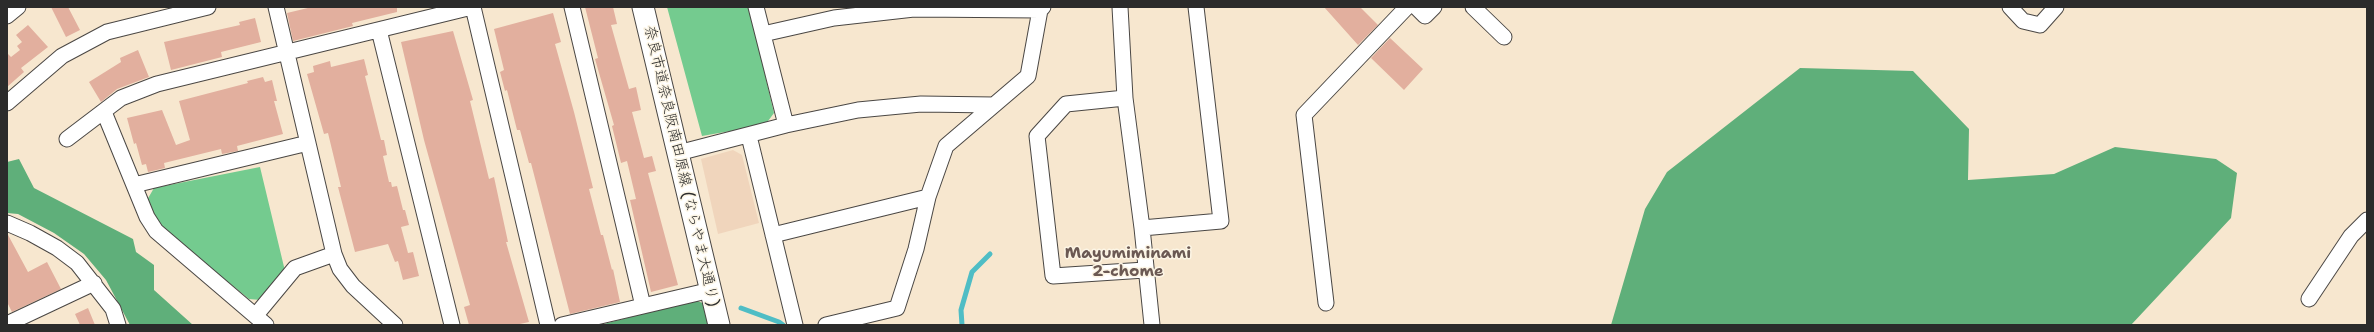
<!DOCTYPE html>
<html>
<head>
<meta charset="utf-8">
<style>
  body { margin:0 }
  #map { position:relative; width:2374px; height:332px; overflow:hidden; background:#f7e7cf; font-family:"Shantell Sans",sans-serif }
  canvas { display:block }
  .frame { position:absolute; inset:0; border:8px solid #2b2b2b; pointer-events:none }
</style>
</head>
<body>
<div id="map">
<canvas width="2374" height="332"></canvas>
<div class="frame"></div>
</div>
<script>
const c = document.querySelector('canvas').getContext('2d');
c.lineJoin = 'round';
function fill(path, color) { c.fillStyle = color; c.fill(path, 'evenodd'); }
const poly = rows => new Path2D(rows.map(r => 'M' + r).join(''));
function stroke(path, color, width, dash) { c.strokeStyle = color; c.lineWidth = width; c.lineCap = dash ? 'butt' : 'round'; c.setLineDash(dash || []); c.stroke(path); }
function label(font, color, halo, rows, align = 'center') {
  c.font = font + ' "Shantell Sans","Klee One",sans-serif'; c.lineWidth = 3; c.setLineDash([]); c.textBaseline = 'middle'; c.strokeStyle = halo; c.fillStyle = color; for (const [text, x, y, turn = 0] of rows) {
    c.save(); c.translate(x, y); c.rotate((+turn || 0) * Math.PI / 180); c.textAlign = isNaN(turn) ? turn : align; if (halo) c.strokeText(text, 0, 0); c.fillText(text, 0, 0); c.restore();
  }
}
fill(poly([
  [733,150,742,155,759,223,718,234,701,159]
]), '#f0d5bc');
fill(poly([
  [667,7,749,7,774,113,765,125,702,136],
  [260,167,285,271,261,300,249,299,159,226,147,200,154,188]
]), '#74cb8f');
fill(poly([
  [1800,68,1913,71,1969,129,1968,180,2054,174,2115,147,2216,159,2237,173,2231,218,2131,325,1611,325,1645,209,1667,172],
  [19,159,34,188,133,239,136,252,154,265,154,290,193,325,130,325,106,280,84,254,54,233,18,214,7,213,7,162],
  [695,300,705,304,709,325,600,325]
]), '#5faf7a');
stroke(poly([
  [741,308,779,322,783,325],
  [962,325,961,310,972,272,990,254]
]), '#4fbdc5', 5);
fill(poly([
  [51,7,68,7,80,30,66,37],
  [312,7,397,7,397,12,352,23,353,26,293,41,287,13],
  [585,7,613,7,617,24,611,25,629,89,636,87,641,110,632,112,644,158,652,156,656,171,648,173,678,285,651,292,630,200,636,199,627,161,621,163,612,126,614,125,595,59,598,58],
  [1324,7,1360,7,1378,25,1358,45],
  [553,13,561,42,555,44,574,112,593,188,589,189,601,235,603,235,612,270,613,269,620,302,570,314,531,163,529,163,520,130,517,130,507,90,505,91,500,72,504,70,494,29],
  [255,18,261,42,221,52,222,57,171,70,164,42,240,25,239,22],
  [28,25,48,47,21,68,24,72,7,87,7,53,11,57,20,50,17,46,22,42,16,35],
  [453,31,473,100,470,101,489,179,494,177,508,242,506,242,529,322,515,325,469,325,464,307,470,305,424,140,401,42],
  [1390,38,1423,69,1404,90,1371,58],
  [138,50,149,77,117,89,101,102,89,82,121,62,120,58],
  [364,59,368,75,365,76,381,140,384,140,387,155,383,156,389,182,391,182,392,187,397,186,403,210,405,210,409,225,401,227,408,253,413,252,419,276,403,280,398,261,395,262,388,244,355,252,338,187,341,187,328,133,324,134,307,74,314,72,313,66,330,61,331,67],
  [263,77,265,82,272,80,277,101,274,101,283,134,237,146,238,151,222,154,221,149,164,163,165,168,148,172,146,164,142,165,136,143,134,144,127,118,162,110,176,145,190,140,179,101,248,83,247,81],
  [7,233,28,272,47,262,61,289,12,312,7,302],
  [88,308,95,325,80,325,75,314]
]), '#e2af9e');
const street = poly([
  [276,7,334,254,340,269,353,286,395,325],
  [473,7,548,325],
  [572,7,643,306],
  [756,7,786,125,858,110,921,104,994,105],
  [1120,7,1125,98,1142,228,1152,325],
  [1416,7,1425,16,1434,7],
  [1473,7,1504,37],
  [2010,7,2023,21,2040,25,2056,7],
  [7,16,18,7],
  [379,30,452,325],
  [763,34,834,18,914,9,1040,10],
  [1125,98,1066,104,1037,136,1053,276,1145,270],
  [7,103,62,56,107,32,208,7],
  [104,112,147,217,156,231,266,325],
  [749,136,795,325],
  [67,139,121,98,157,84,472,7],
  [678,153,786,125],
  [134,185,308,143],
  [7,223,30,233,57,248,77,263,113,309,118,325],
  [1142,228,1221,221,1196,7],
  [773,235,928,197],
  [2309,299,2351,236,2367,220],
  [1326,303,1304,115,1407,7],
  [256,315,295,268,334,254],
  [7,324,94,283],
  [562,325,711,290],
  [826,325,897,308,916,249,928,197,946,146,1028,76,1040,10,1043,7]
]);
const secondary = poly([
  [643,7,719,325]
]);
stroke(street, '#4a4744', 17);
stroke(secondary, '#4a4744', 23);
stroke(street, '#fff', 15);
stroke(secondary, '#fff', 21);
label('15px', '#2b2b2b', '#fcf5e5', [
  ["奈良市道奈良阪南田原線 (ならやま大通り)",681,166,77]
]);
label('bold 16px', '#6b5953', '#fcf5e5', [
  ["Mayumiminami",1128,254],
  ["2-chome",1128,272]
]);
</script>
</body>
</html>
